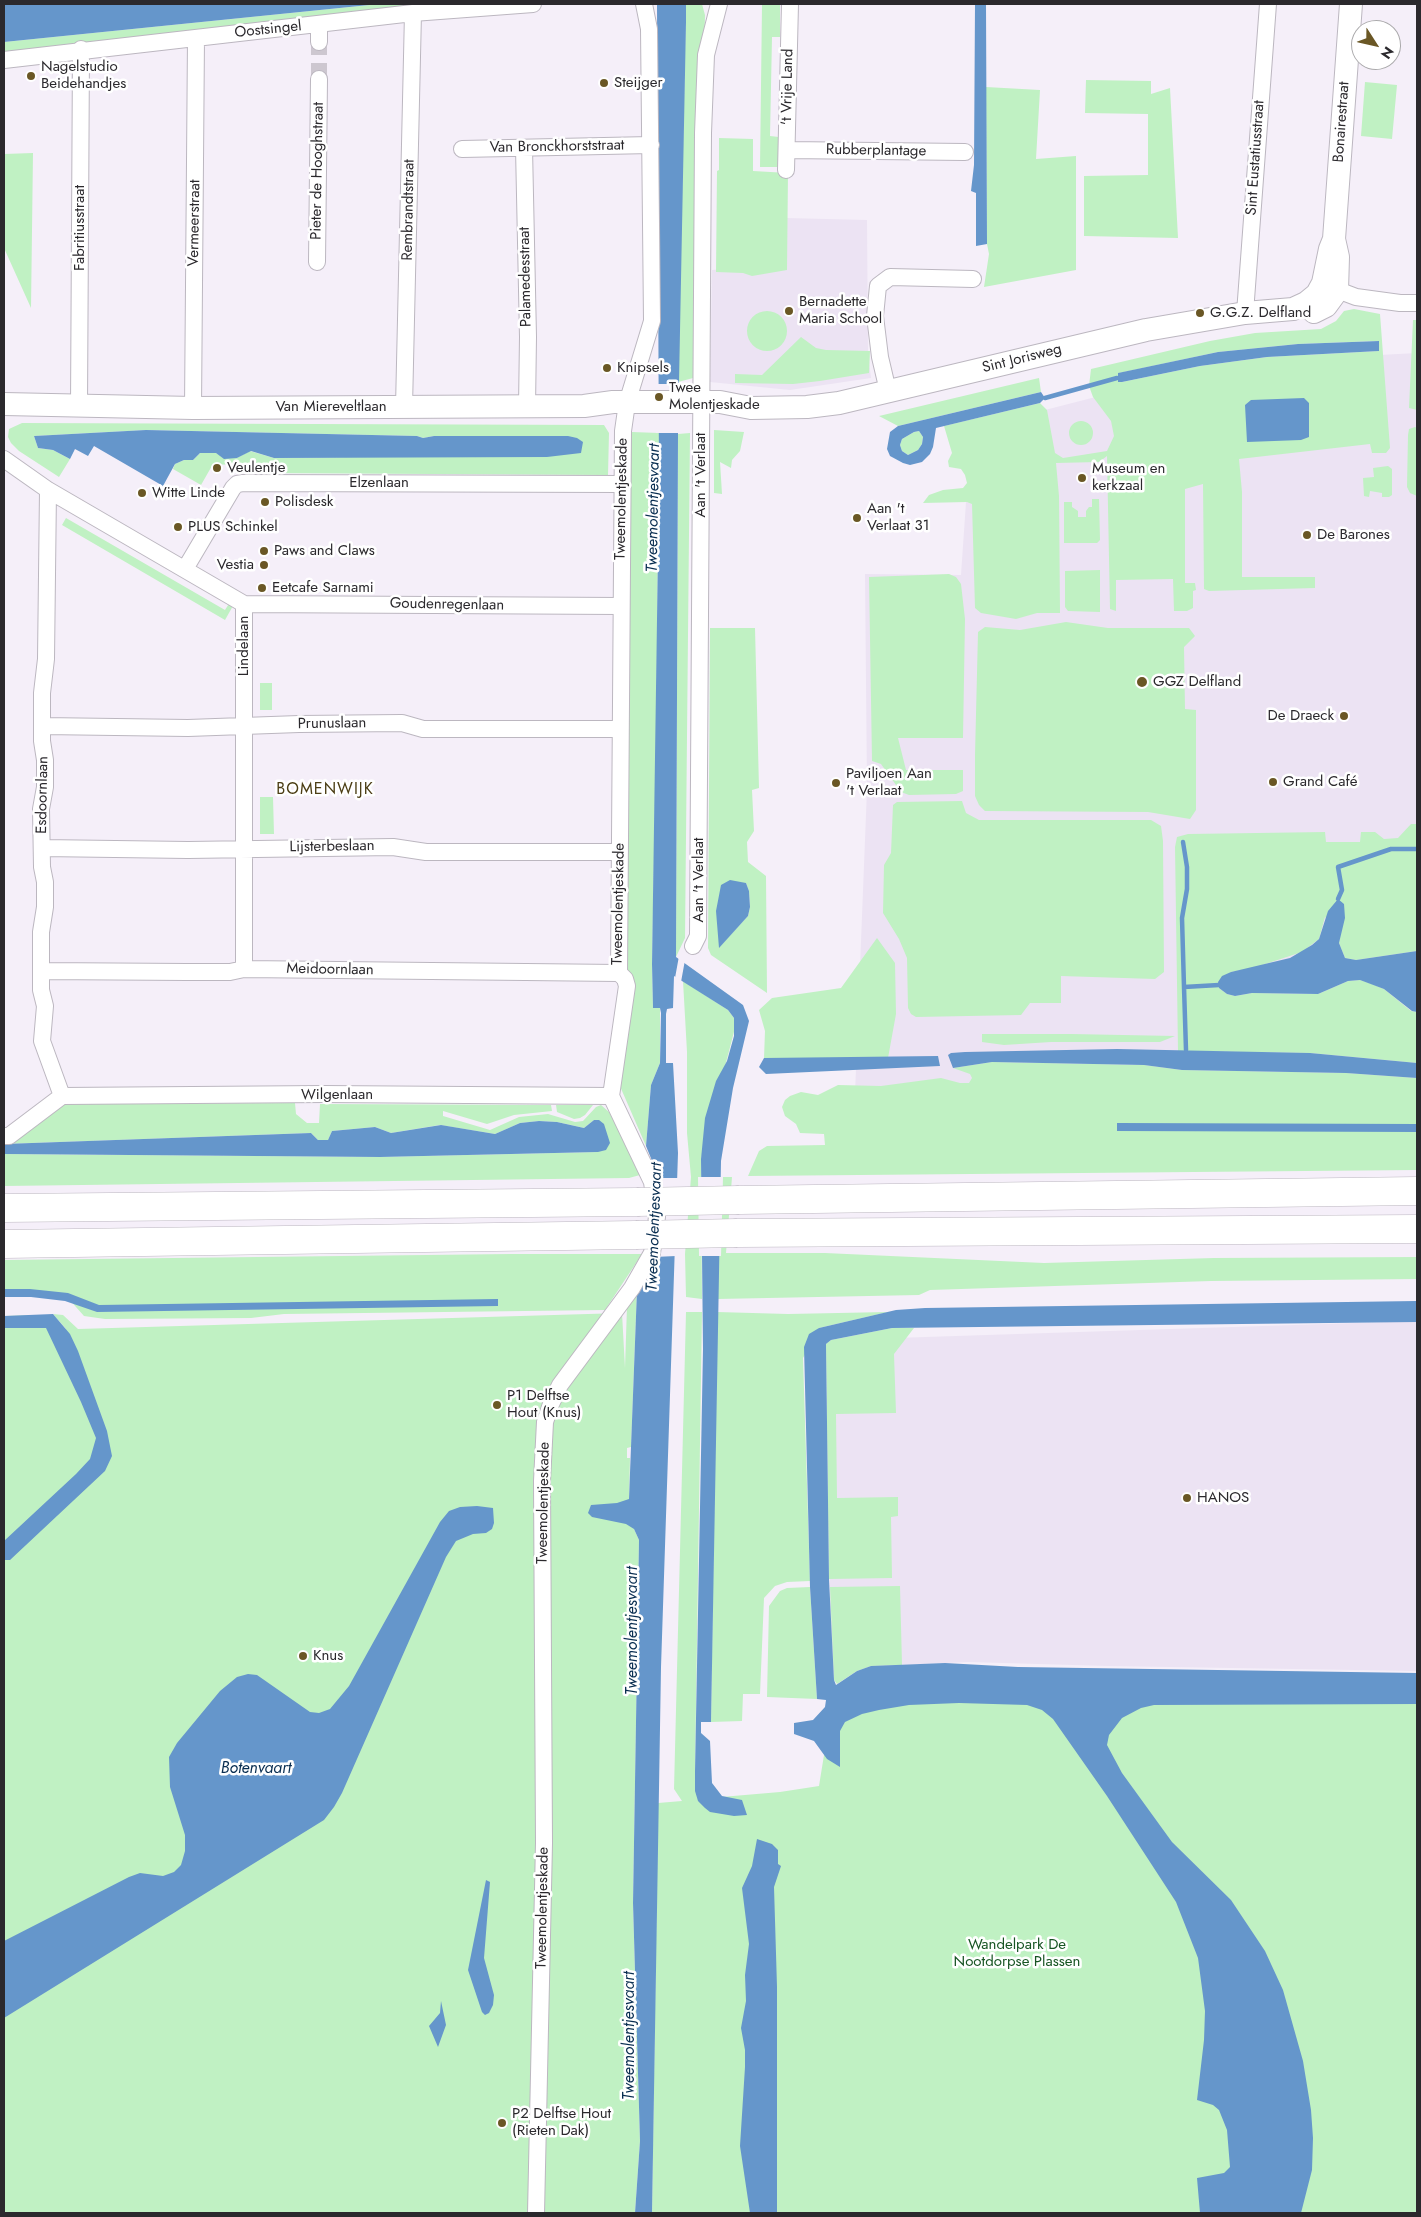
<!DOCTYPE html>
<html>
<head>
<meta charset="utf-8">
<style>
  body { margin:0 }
  #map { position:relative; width:1421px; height:2217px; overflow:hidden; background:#f5eff9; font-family:Jost,sans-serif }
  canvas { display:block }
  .frame { position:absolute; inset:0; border:5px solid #2b292d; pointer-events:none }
  .north { position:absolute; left:1351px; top:20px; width:50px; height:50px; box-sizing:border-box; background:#fff; border:1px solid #aaa9ab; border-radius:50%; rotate:125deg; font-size:14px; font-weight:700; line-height:20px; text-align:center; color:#2b292d }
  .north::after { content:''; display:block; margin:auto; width:18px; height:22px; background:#6a5725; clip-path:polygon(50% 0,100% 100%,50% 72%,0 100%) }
</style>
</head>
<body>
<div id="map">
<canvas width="1421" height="2217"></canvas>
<div class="frame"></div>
<div class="north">N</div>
</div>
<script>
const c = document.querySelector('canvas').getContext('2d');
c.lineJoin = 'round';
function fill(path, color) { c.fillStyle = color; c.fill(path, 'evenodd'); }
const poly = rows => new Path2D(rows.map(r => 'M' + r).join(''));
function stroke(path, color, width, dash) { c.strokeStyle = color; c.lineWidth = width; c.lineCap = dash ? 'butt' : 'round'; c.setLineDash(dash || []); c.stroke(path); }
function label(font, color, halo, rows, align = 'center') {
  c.font = font + ' Jost,sans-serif'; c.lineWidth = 5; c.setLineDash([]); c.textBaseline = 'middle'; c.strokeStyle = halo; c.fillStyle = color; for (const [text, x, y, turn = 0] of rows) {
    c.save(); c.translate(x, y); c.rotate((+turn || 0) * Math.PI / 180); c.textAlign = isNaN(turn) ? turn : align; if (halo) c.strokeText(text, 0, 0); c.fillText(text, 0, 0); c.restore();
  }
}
fill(poly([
  [786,218,867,220,868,352,871,378,790,390,710,382,712,270,784,265],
  [1417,353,1417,1090,855,1094,867,789,865,574,961,575,971,429,1228,363],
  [1417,1321,1417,1671,1108,1666,968,1662,902,1665,832,1673,825,1408,833,1340]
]), '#ece3f3');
fill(poly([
  [379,4,461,4,4,52,4,42],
  [686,4,702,4,705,15,697,377,678,382],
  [780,4,780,37,772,37,770,136,779,137,778,167,760,167,762,5],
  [1086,80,1151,81,1151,94,1170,88,1178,238,1084,236,1084,176,1148,175,1148,114,1085,113],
  [1365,82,1397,85,1392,139,1361,136],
  [986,87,1040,90,1036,159,1076,156,1076,270,984,287,989,254,987,244],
  [719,138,753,139,753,171,788,173,787,270,752,276,743,273,716,272,717,171,719,170],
  [33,153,31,308,4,248,4,154],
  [1354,309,1380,314,1390,448,1386,453,1372,453,1370,444,1239,459,1242,492,1242,577,1315,577,1315,588,1209,591,1204,589,1203,484,1185,489,1185,583,1195,583,1196,590,1193,591,1193,608,1187,611,1174,611,1173,579,1116,580,1116,611,1110,609,1107,456,1099,462,1056,463,1059,496,1060,613,1037,613,1016,619,981,613,975,608,972,504,967,502,923,503,929,495,943,490,963,488,967,483,965,475,961,469,949,467,948,461,952,453,944,426,1040,403,1047,410,1055,453,1063,458,1107,451,1114,436,1111,421,1093,397,1089,386,1091,369,1210,341,1255,333,1321,329,1336,321,1344,311],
  [1378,341,1379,351,1267,357,1200,366,1122,382,1118,381,1119,373,1218,352,1298,344],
  '747 331a20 20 0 1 1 40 0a20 20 0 1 1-40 0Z',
  [1413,320,1417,320,1417,410,1409,408],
  [801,337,816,348,826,350,870,351,869,373,820,381,793,384,735,383,735,374,762,375],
  [1039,378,1041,392,898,426,879,416],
  '1069 433a12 12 0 1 1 24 0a12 12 0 1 1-24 0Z',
  [22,423,604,425,609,433,608,475,254,473,253,466,213,464,201,485,173,469,175,464,184,460,193,460,200,453,216,453,237,458,250,451,274,458,570,454,577,438,434,436,423,438,417,436,146,430,34,436,38,448,53,450,70,459,59,477,19,451,11,443,8,437,9,429],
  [1415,427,1417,428,1417,496,1410,493,1407,487,1408,435,1409,429],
  [714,430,744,432,740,451,732,460,731,468,720,462,722,494,714,493],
  [919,431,923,437,922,444,918,450,908,455,902,451,900,445,902,439,914,432],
  [632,432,659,433,656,751,652,964,653,1008,660,1008,660,1063,651,1085,646,1146,619,1084,625,439],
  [690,433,685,938,676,957,678,434],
  [1388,466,1392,469,1392,495,1389,497,1382,497,1382,493,1370,491,1369,497,1364,496,1363,478,1374,477,1373,468],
  [1092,499,1099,499,1100,540,1097,543,1064,543,1064,502,1072,502,1072,507,1078,511,1078,517,1086,517,1086,511,1089,507,1092,507],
  [66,518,225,610,230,602,234,604,225,620,62,525],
  [1100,570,1100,612,1068,611,1065,607,1065,571],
  [949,574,956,577,961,584,965,619,963,738,898,738,906,770,963,770,963,791,956,794,909,795,901,792,881,764,872,761,869,577],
  [1066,622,1108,628,1189,628,1195,636,1184,647,1185,709,1196,710,1196,810,1190,819,1148,812,985,811,979,805,975,796,975,755,978,632,985,627,1020,630],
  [710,628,755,628,759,788,752,790,754,831,747,842,748,862,766,876,767,993,711,955,708,948],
  [746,883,749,891,750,907,748,916,719,947],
  [260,683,272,683,272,710,260,710],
  [260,797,273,797,274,834,260,834],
  [962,801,966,813,979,820,1151,820,1161,826,1163,841,1164,972,1155,979,1061,976,1061,1003,1030,1003,1021,1015,916,1017,911,1014,908,1008,907,958,899,939,883,913,884,865,891,853,893,805,897,802],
  [1411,824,1417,824,1417,951,1356,960,1345,958,1339,943,1340,936,1325,917,1319,939,1302,952,1253,968,1231,972,1218,982,1219,988,1227,994,1235,996,1252,993,1318,994,1348,981,1360,980,1372,984,1384,989,1411,1011,1417,1012,1417,1063,1310,1053,1178,1051,1175,847,1177,837,1188,834,1325,832,1326,842,1360,842,1361,832,1375,832,1384,839,1398,838],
  [877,938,895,963,896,1014,888,1058,764,1058,765,1031,759,1010,772,998,841,988],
  [683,981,728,1010,734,1018,735,1028,701,1159,702,1299,686,1297,685,1254,691,1177,687,1133,687,1052],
  [982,1034,1071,1034,1175,1036,1160,1042,1051,1042,1004,1045,982,1042],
  [992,1062,1144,1065,1182,1070,1346,1073,1417,1078,1417,1170,748,1176,759,1151,767,1146,825,1145,824,1134,800,1133,796,1124,785,1116,782,1107,785,1100,790,1096,801,1092,818,1095,838,1085,881,1086,941,1078,960,1083,969,1083,972,1078,970,1074,953,1068],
  [68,1100,69,1104,295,1103,296,1114,307,1123,319,1123,320,1104,551,1105,552,1111,514,1115,487,1124,443,1111,443,1116,490,1130,519,1117,548,1114,575,1122,583,1121,596,1107,601,1105,609,1112,625,1141,640,1175,629,1178,4,1186,4,1154,380,1157,598,1152,594,1120,584,1128,557,1122,539,1121,520,1123,495,1134,440,1125,391,1133,375,1127,332,1131,328,1140,318,1140,311,1133,4,1144],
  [556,1105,593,1105,585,1115,580,1118,574,1119,557,1112],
  [721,1177,732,1177,726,1253,825,1253,1044,1263,1214,1258,1417,1257,1417,1279,1211,1281,930,1290,919,1295,717,1299],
  [511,1254,642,1254,605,1310,284,1314,251,1318,105,1319,84,1316,68,1298,4,1295,4,1260],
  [637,1290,631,1447,627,1448,627,1458,630,1458,629,1498,634,1529,639,1540,633,1903,640,2141,635,2213,4,2213,4,1316,39,1315,66,1329,53,1314,63,1315,78,1329,622,1313,625,1368,627,1306],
  [686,1312,702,1312,695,1771,698,1799,780,1792,819,1786,829,1724,874,1683,1417,1691,1417,2213,652,2213,658,1803,682,1801,674,1789],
  [717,1312,788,1314,888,1312,819,1328,803,1358,810,1581,787,1582,775,1586,764,1598,760,1694,743,1694,742,1721,711,1722],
  [892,1328,914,1328,894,1354,896,1413,836,1414,837,1498,898,1497,898,1516,891,1517,892,1578,829,1579,826,1344,831,1340],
  [900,1586,902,1665,871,1666,857,1671,837,1684,834,1680,830,1587],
  [810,1587,817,1699,767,1697,769,1606,780,1591,787,1588]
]), '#c0f1c3');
fill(poly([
  [4,4,379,4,4,42],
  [657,4,686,4,686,22,678,434,676,957,743,1005,749,1021,733,1088,721,1161,711,1722,701,1722,701,1733,710,1741,712,1783,722,1796,742,1800,747,1815,734,1816,710,1812,705,1808,698,1801,695,1791,695,1771,703,1349,701,1159,705,1118,716,1081,727,1061,734,1036,734,1018,728,1010,674,976,673,1008,667,1009,666,1014,666,1063,673,1063,678,1153,661,1667,652,2213,635,2213,640,2141,633,1903,639,1540,634,1529,626,1524,592,1517,588,1513,591,1505,617,1503,629,1499,637,1290,658,1254,659,1178,646,1146,651,1085,660,1063,661,1013,660,1008,653,1008,652,964,659,481],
  [975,4,986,4,987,244,976,246,976,193,971,191,974,165],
  [1379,341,1379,351,1267,357,1200,366,1122,382,1118,382,1118,373,1218,352,1298,344],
  [1041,392,1045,398,1040,403,936,428,933,447,930,454,922,462,910,465,903,463,890,456,887,449,890,432,898,426],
  [919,431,923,437,922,444,918,450,908,455,902,451,900,445,902,439,914,432],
  [1304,398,1309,403,1309,437,1301,440,1247,442,1245,405,1251,400],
  [146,430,417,436,423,438,434,436,568,436,577,438,583,442,581,453,547,457,274,458,251,451,237,458,224,459,216,453,200,453,193,460,184,460,175,464,163,486,94,446,88,456,75,449,70,459,53,450,38,448,34,436],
  [730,880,746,883,749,891,750,907,748,916,719,948,716,911,721,885],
  [1338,899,1344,904,1345,918,1339,943,1345,958,1356,960,1417,951,1417,1012,1412,1011,1384,989,1360,980,1348,981,1318,994,1252,993,1235,996,1227,994,1219,988,1218,982,1222,976,1231,972,1290,958,1312,945,1319,939,1328,911],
  [1117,1049,1310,1053,1417,1063,1417,1078,1346,1073,1182,1070,1144,1065,992,1062,953,1068,948,1055,951,1053,965,1052],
  [938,1056,940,1066,766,1074,759,1067,764,1058],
  [594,1120,599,1120,604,1124,610,1143,606,1150,598,1152,380,1157,4,1154,4,1144,311,1133,318,1140,328,1140,332,1131,375,1127,391,1133,441,1125,495,1134,520,1123,539,1121,557,1122,584,1128],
  [1117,1123,1417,1124,1417,1132,1117,1131],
  [4,1289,30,1289,68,1293,99,1305,498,1299,498,1306,97,1312,65,1301,31,1297,4,1297],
  [1417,1301,1417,1322,892,1328,831,1340,826,1344,829,1579,834,1680,836,1685,857,1671,871,1666,945,1663,1018,1667,1417,1673,1417,1704,1154,1705,1141,1708,1122,1718,1109,1735,1107,1745,1122,1773,1172,1842,1231,1900,1265,1951,1283,1990,1303,2061,1311,2110,1313,2138,1312,2170,1301,2213,1200,2213,1197,2178,1224,2173,1230,2167,1227,2130,1219,2110,1213,2105,1197,2100,1204,2040,1205,2011,1198,1958,1176,1902,1107,1796,1053,1719,1042,1710,1027,1705,959,1703,909,1705,879,1710,862,1714,845,1722,840,1731,840,1767,827,1759,814,1741,794,1734,794,1723,813,1720,825,1707,826,1700,817,1699,810,1587,804,1347,809,1334,819,1328,896,1310,925,1308],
  [53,1314,70,1334,78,1351,107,1431,112,1456,105,1471,10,1560,4,1560,4,1541,76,1474,90,1459,96,1438,81,1402,46,1328,4,1328,4,1316],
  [477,1506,493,1508,494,1523,492,1529,486,1533,473,1534,456,1541,446,1557,342,1793,334,1807,324,1820,4,2018,4,1941,129,1877,140,1873,163,1876,174,1872,181,1865,185,1851,185,1835,170,1787,169,1757,177,1743,220,1691,237,1677,248,1674,257,1675,310,1712,319,1713,330,1709,349,1686,440,1522,449,1511,460,1507],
  [757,1839,772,1844,778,1850,778,1864,781,1866,774,1887,777,1987,777,2213,750,2213,740,2146,745,2067,745,2050,741,2028,746,2001,745,1975,749,1944,742,1888,752,1866],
  [486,1880,490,1882,484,1958,494,1995,493,2005,489,2013,485,2015,482,2012,468,1970],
  [441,2001,446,2025,438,2047,429,2026,440,2013]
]), '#6596cb');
fill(poly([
  [657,384,681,384,680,433,656,433],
  [679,956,685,960,681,982,675,978],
  [698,1177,723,1177,721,1256,699,1256],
  [657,1178,680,1178,676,1256,654,1257]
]), '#f5eff9');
stroke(poly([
  [1045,398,1117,378],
  [1183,842,1187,867,1187,889,1182,918,1184,987],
  [1338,899,1342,890,1338,867,1391,849,1417,849],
  [1186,1050,1184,987,1219,985]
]), '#6596cb', 4.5);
stroke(poly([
  [319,79,319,42]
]), '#cdc7d0', 16, [16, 8]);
const street = poly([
  [319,42,319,25],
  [4,60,413,13,533,4],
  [524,148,528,337,527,407],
  [462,149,651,145],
  [787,150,965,152],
  [786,170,790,4],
  [317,262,319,79],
  [1327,286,1356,297,1400,303,1417,303],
  [1245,313,1268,4],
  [888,391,880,357,875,316,878,286,890,277,973,279],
  [79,407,81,49],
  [404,407,413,13],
  [193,408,196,38],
  [4,459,48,490,244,604,244,969],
  [48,490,46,659,42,693,42,741,45,760,45,787,41,809,42,867,45,882,45,907,41,932,41,990,45,1006,42,1041,62,1096],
  [185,569,233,488,237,484,243,483,622,484],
  [244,604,621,606],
  [43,726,188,728,299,724,402,723,423,729,619,729],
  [42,848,188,850,393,847,426,852,620,852],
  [693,946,698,936,703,133,706,55,719,4],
  [41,971,187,972,230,972,244,969,619,973],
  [62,1096,324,1094,611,1096],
  [4,1136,9,1136,62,1096],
  [536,2213,544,1843,542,1481,545,1422,551,1404,560,1385,632,1288,652,1253,657,1217,652,1182,611,1096,627,986,625,979,619,973,623,431,627,403,652,321,649,29,644,4]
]);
const secondary = poly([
  [1314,312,1326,306,1337,291,1338,257,1334,239,1351,4],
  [4,404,193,408,584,406,613,402,720,402,751,408,807,407,839,403,1146,330,1245,313,1293,309,1306,303,1317,294,1323,283,1330,249,1334,239]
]);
const highway = poly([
  [739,1200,1417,1191],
  [4,1208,637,1202],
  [737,1233,1417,1229],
  [4,1244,636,1235]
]);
stroke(street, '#bcb7c0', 18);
stroke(secondary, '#bcb7c0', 24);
stroke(highway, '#bcb7c0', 29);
stroke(street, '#fff', 16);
stroke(secondary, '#fff', 22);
stroke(highway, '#fff', 28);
const highwayBridge = poly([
  [637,1202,739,1200],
  [636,1235,737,1233]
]);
stroke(highwayBridge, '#bcb7c0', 29, []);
stroke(highwayBridge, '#fff', 28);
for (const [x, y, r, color] of [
  [31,76,5,"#6a5725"],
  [604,83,5,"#6a5725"],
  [789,311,5,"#6a5725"],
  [1200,313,5,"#6a5725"],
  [607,368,5,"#6a5725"],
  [659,397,5,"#6a5725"],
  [217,468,5,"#6a5725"],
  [1082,478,5,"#6a5725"],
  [142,493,5,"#6a5725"],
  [265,502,5,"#6a5725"],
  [857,518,5,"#6a5725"],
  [178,527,5,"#6a5725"],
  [1307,535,5,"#6a5725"],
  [264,551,5,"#6a5725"],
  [264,565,5,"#6a5725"],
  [262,588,5,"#6a5725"],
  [1142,682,6,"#6a5725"],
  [1344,716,5,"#6a5725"],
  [1273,782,5,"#6a5725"],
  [836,783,5,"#6a5725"],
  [497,1405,5,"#6a5725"],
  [1187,1498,5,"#6a5725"],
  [303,1656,5,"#6a5725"],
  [502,2123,5,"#6a5725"]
]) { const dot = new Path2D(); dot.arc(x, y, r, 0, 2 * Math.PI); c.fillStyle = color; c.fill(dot); stroke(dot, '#fff', 2); }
label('15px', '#2b292d', '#fff', [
  ["Oostsingel",268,30,-6],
  ["'t Vrije Land",788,87,-89],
  ["Bonairestraat",1342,122,-86],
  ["Van Bronckhorststraat",557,147,-1],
  ["Rubberplantage",876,151,1],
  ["Sint Eustatiusstraat",1256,158,-86],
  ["Pieter de Hooghstraat",318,171,-89],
  ["Rembrandtstraat",409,210,-89],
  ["Vermeerstraat",195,223,-89],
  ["Fabritiusstraat",80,228,-90],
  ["Palamedesstraat",526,277,-91],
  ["Sint Jorisweg",1022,359,-14],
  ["Van Miereveltlaan",331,407],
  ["Aan 't Verlaat",701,475,-90],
  ["Elzenlaan",379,483],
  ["Tweemolentjeskade",622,499,-89],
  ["Goudenregenlaan",447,605,1],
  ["Lindelaan",244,646,-90],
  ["Prunuslaan",332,724,-1],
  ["Esdoornlaan",43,795,-89],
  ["Lijsterbeslaan",332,847,-1],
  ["Aan 't Verlaat",699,880,-90],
  ["Tweemolentjeskade",619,904,-89],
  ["Meidoornlaan",330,970,1],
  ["Wilgenlaan",337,1095],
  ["Tweemolentjeskade",544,1503,-89],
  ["Tweemolentjeskade",543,1908,-89]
]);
label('15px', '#2b292d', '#fff', [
  ["Nagelstudio",41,67],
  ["Beidehandjes",41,84],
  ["Steijger",614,83],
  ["Bernadette",799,302],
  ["Maria School",799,319],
  ["G.G.Z. Delfland",1210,313],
  ["Knipsels",617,368],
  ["Twee",669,388],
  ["Molentjeskade",669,405],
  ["Veulentje",227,468],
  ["Museum en",1092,469],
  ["kerkzaal",1092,486],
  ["Witte Linde",152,493],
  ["Polisdesk",275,502],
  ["Aan 't",867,509],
  ["Verlaat 31",867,526],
  ["PLUS Schinkel",188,527],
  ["De Barones",1317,535],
  ["Paws and Claws",274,551],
  ["Vestia",254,565,"right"],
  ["Eetcafe Sarnami",272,588],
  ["GGZ Delfland",1153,682],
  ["De Draeck",1334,716,"right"],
  ["Paviljoen Aan",846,774],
  ["'t Verlaat",846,791],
  ["Grand Café",1283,782],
  ["P1 Delftse",507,1396],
  ["Hout (Knus)",507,1413],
  ["HANOS",1197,1498],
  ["Knus",313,1656],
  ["P2 Delftse Hout",512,2114],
  ["(Rieten Dak)",512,2131]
], 'left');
label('15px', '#175423', '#fff', [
  ["Wandelpark De",1017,1945],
  ["Nootdorpse Plassen",1017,1962]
]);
label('italic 16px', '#082d50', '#fff', [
  ["Tweemolentjesvaart",654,508,-89],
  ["Tweemolentjesvaart",655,1227,-88],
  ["Tweemolentjesvaart",633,1631,-90],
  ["Botenvaart",256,1769],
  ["Tweemolentjesvaart",630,2036,-90]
]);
c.letterSpacing = '1px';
label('16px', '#4b3d14', '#fff', [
  ["BOMENWIJK",325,790]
]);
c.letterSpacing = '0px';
</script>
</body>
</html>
